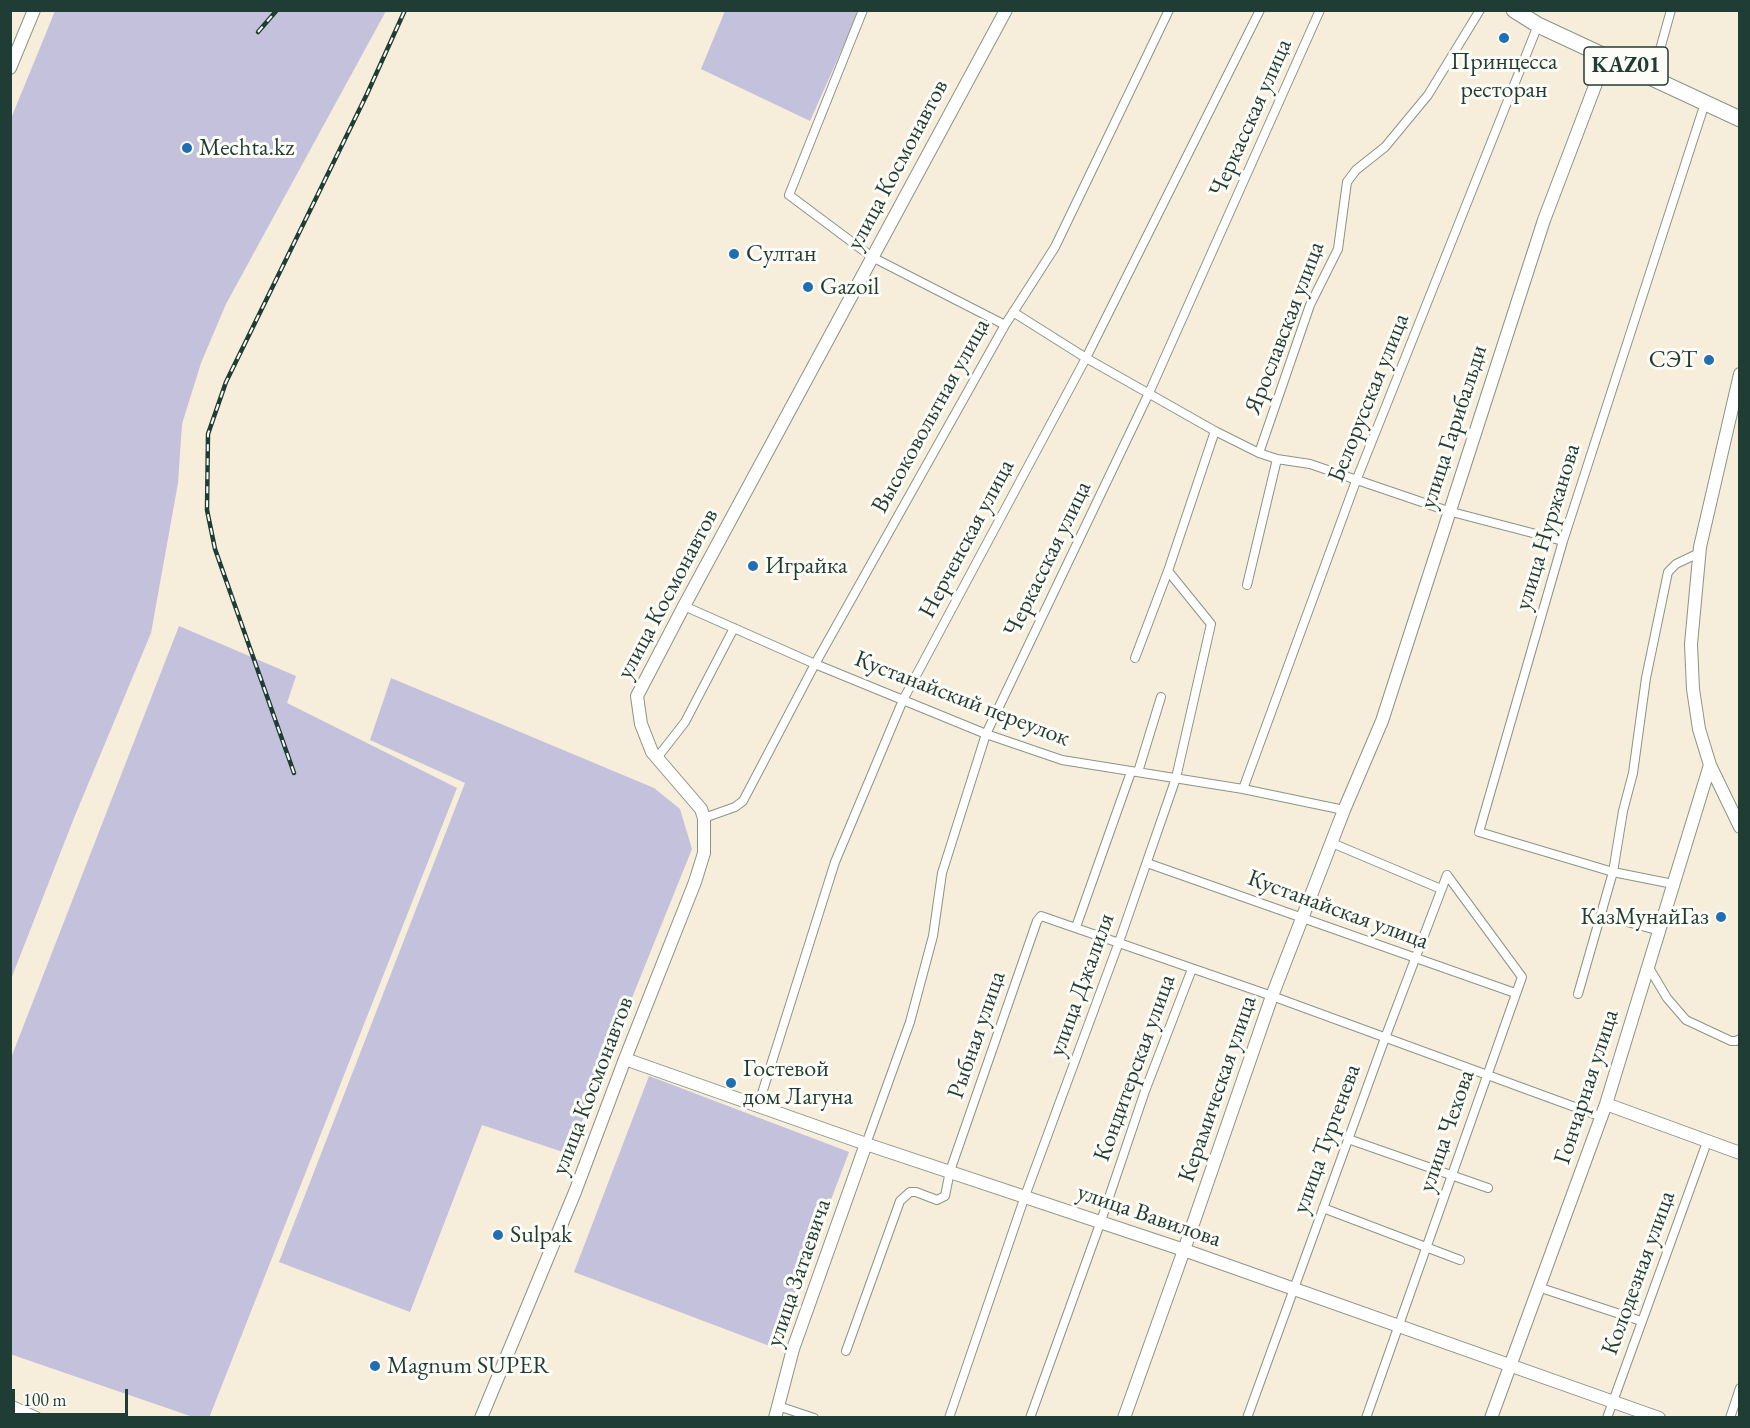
<!DOCTYPE html>
<html>
<head>
<meta charset="utf-8">
<style>
  body { margin:0 }
  #map { position:relative; width:1750px; height:1428px; overflow:hidden; background:#f6edda; font-family:"EB Garamond",serif }
  canvas { display:block }
  .frame { position:absolute; inset:0; border:12px solid #1f3d34; pointer-events:none }
  .scale { position:absolute; left:12px; top:1389px; width:116px; height:27px; box-sizing:border-box; border:3px solid #1f3d34; border-top:0; padding-left:8px; font-size:18px; line-height:21px; white-space:nowrap; color:#1f3d34; -webkit-text-stroke:4px #fdfcf7; paint-order:stroke }
</style>
</head>
<body>
<div id="map">
<canvas width="1750" height="1428"></canvas>
<div class="frame"></div>
<div class="scale">100 m</div>
</div>
<script>
const c = document.querySelector('canvas').getContext('2d');
c.lineJoin = 'round';
function fill(path, color) { c.fillStyle = color; c.fill(path, 'evenodd'); }
const poly = rows => new Path2D(rows.map(r => 'M' + r).join(''));
function stroke(path, color, width, dash) { c.strokeStyle = color; c.lineWidth = width; c.lineCap = dash ? 'butt' : 'round'; c.setLineDash(dash || []); c.stroke(path); }
function label(font, color, halo, rows, align = 'center') {
  c.font = font + ' "EB Garamond",serif'; c.lineWidth = 6; c.setLineDash([]); c.textBaseline = 'middle'; c.strokeStyle = halo; c.fillStyle = color; for (const [text, x, y, turn = 0] of rows) {
    c.save(); c.translate(x, y); c.rotate((+turn || 0) * Math.PI / 180); c.textAlign = isNaN(turn) ? turn : align; if (halo) c.strokeText(text, 0, 0); c.fillText(text, 0, 0); c.restore();
  }
}
fill(poly([
  [55,11,386,11,226,304,201,363,182,424,178,483,151,633,74,818,11,979,10,121],
  [725,11,859,11,810,121,701,69],
  [179,626,296,676,287,703,457,788,209,1418,193,1417,10,1354,11,1058],
  [391,678,654,788,680,809,692,849,569,1154,482,1125,410,1312,279,1262,465,783,370,740],
  [649,1076,849,1152,775,1348,574,1272]
]), '#c3c1db');
const street = poly([
  [863,10,789,195,872,257,1005,325],
  [1652,78,1671,10],
  [1013,312,1086,358,1215,431,1259,453,1277,459,1310,464,1448,511,1563,541],
  [1259,453,1310,305,1338,249,1347,182,1356,170,1385,147,1428,95,1480,10],
  [1247,585,1277,459],
  [684,606,815,664,986,734,1062,760,1243,789,1344,810],
  [1135,658,1168,571,1215,431],
  [657,758,685,722,734,628],
  [1138,772,1161,697],
  [1243,789,1356,481,1538,25],
  [704,818,735,807,743,801,815,664,1005,325,1055,247,1169,10],
  [1332,843,1441,889],
  [1147,863,1515,993],
  [1673,884,1613,872,1479,832,1563,541,1705,103],
  [1602,915,1660,931],
  [1076,927,1131,772],
  [1648,966,1667,998,1686,1020,1731,1041,1736,1041,1740,1039],
  [1578,994,1613,872,1623,811,1633,773,1646,678,1668,572,1676,564,1699,553],
  [758,1106,835,862,903,700,1086,358,1260,10],
  [1348,1139,1488,1188],
  [866,1144,910,1022,933,936,942,873,986,734,1149,393,1320,10],
  [1323,1208,1460,1260],
  [1538,1287,1641,1321],
  [846,1351,900,1201,910,1192,916,1192,937,1200,945,1196,950,1171,1037,921,1041,916,1272,996,1602,1117],
  [778,1406,814,1418],
  [949,1418,1025,1196,1119,942,1176,778,1211,624,1168,571],
  [1030,1418,1101,1221,1145,1091,1192,969],
  [1247,1418,1385,1038,1447,875],
  [1366,1418,1522,977,1447,875],
  [1607,1418,1707,1142],
  [1730,1418,1740,1388]
]);
const secondary = poly([
  [10,68,34,10],
  [1740,374,1700,547,1691,644,1693,689,1699,729,1710,765,1740,827],
  [625,1059,866,1144,1184,1250,1659,1418],
  [1606,1104,1740,1153],
  [10,1406,36,1418],
  [481,1418,575,1192,625,1059,695,882,704,853,704,818,701,809,652,752,641,724,637,696,684,606,1006,10],
  [775,1418,793,1349,866,1144],
  [1124,1418,1184,1250,1272,996,1344,810,1382,721,1544,220,1606,57],
  [1491,1418,1606,1104,1710,765]
]);
const highway = poly([
  [1514,10,1538,25,1740,119]
]);
stroke(street, '#8a9587', 10);
stroke(secondary, '#8a9587', 14);
stroke(highway, '#8a9587', 17);
stroke(street, '#fff', 8);
stroke(secondary, '#fff', 12);
stroke(highway, '#fff', 15);
const rail = poly([
  [258,32,277,10],
  [294,773,215,549,207,510,208,434,226,382,367,94,405,10]
]);
stroke(rail, '#1f3d34', 4.5);
stroke(rail, '#fdfcf7', 2, [7]);
for (const [x, y, r, color] of [
  [1504,38,6,"#1f6fb2"],
  [187,148,6,"#1f6fb2"],
  [734,254,6,"#1f6fb2"],
  [808,287,6,"#1f6fb2"],
  [1709,360,6,"#1f6fb2"],
  [753,566,6,"#1f6fb2"],
  [1721,917,6,"#1f6fb2"],
  [731,1083,6,"#1f6fb2"],
  [498,1235,6,"#1f6fb2"],
  [375,1366,6,"#1f6fb2"]
]) { const dot = new Path2D(); dot.arc(x, y, r, 0, 2 * Math.PI); c.fillStyle = color; c.fill(dot); stroke(dot, '#fdfcf7', 2); }
for (const [x, y, w] of [
  [1626,66,84]
]) { const box = new Path2D(); box.roundRect(x - w / 2, y - 19, w, 38, 4.5); c.fillStyle = '#fdfcf7'; c.fill(box); stroke(box, '#1f3d34', 1.5); }
label('bold 22px', '#1f3d34', null, [
  ["KАZ01",1626,66]
]);
label('24px', '#1f3d34', '#fdfcf7', [
  ["Принцесса",1504,62,"center"],
  ["ресторан",1504,90,"center"],
  ["Mechta.kz",199,148],
  ["Султан",746,254],
  ["Gazoil",820,287],
  ["СЭТ",1697,360,"right"],
  ["Играйка",765,566],
  ["КазМунайГаз",1709,917,"right"],
  ["Гостевой",743,1069],
  ["дом Лагуна",743,1097],
  ["Sulpak",510,1235],
  ["Magnum SUPER",387,1366]
], 'left');
label('24px', '#1f3d34', '#fdfcf7', [
  ["Черкасская улица",1251,118,-66],
  ["улица Космонавтов",898,165,-62],
  ["Ярославская улица",1285,328,-69],
  ["Белорусская улица",1369,398,-68],
  ["Высоковольтная улица",931,416,-61],
  ["улица Гарибальди",1454,427,-72],
  ["улица Нуржанова",1548,527,-73],
  ["Нерченская улица",967,539,-62],
  ["Черкасская улица",1048,559,-64],
  ["улица Космонавтов",668,594,-62],
  ["Кустанайский переулок",962,699,21],
  ["Кустанайская улица",1338,910,20],
  ["улица Джалиля",1082,985,-70],
  ["Рыбная улица",977,1035,-71],
  ["Кондитерская улица",1135,1068,-70],
  ["улица Космонавтов",593,1086,-69],
  ["Гончарная улица",1587,1087,-72],
  ["Керамическая улица",1218,1089,-71],
  ["улица Чехова",1447,1131,-71],
  ["улица Тургенева",1327,1139,-70],
  ["улица Вавилова",1149,1216,19],
  ["улица Затаевича",799,1273,-71],
  ["Колодезная улица",1639,1273,-70]
]);
</script>
</body>
</html>
